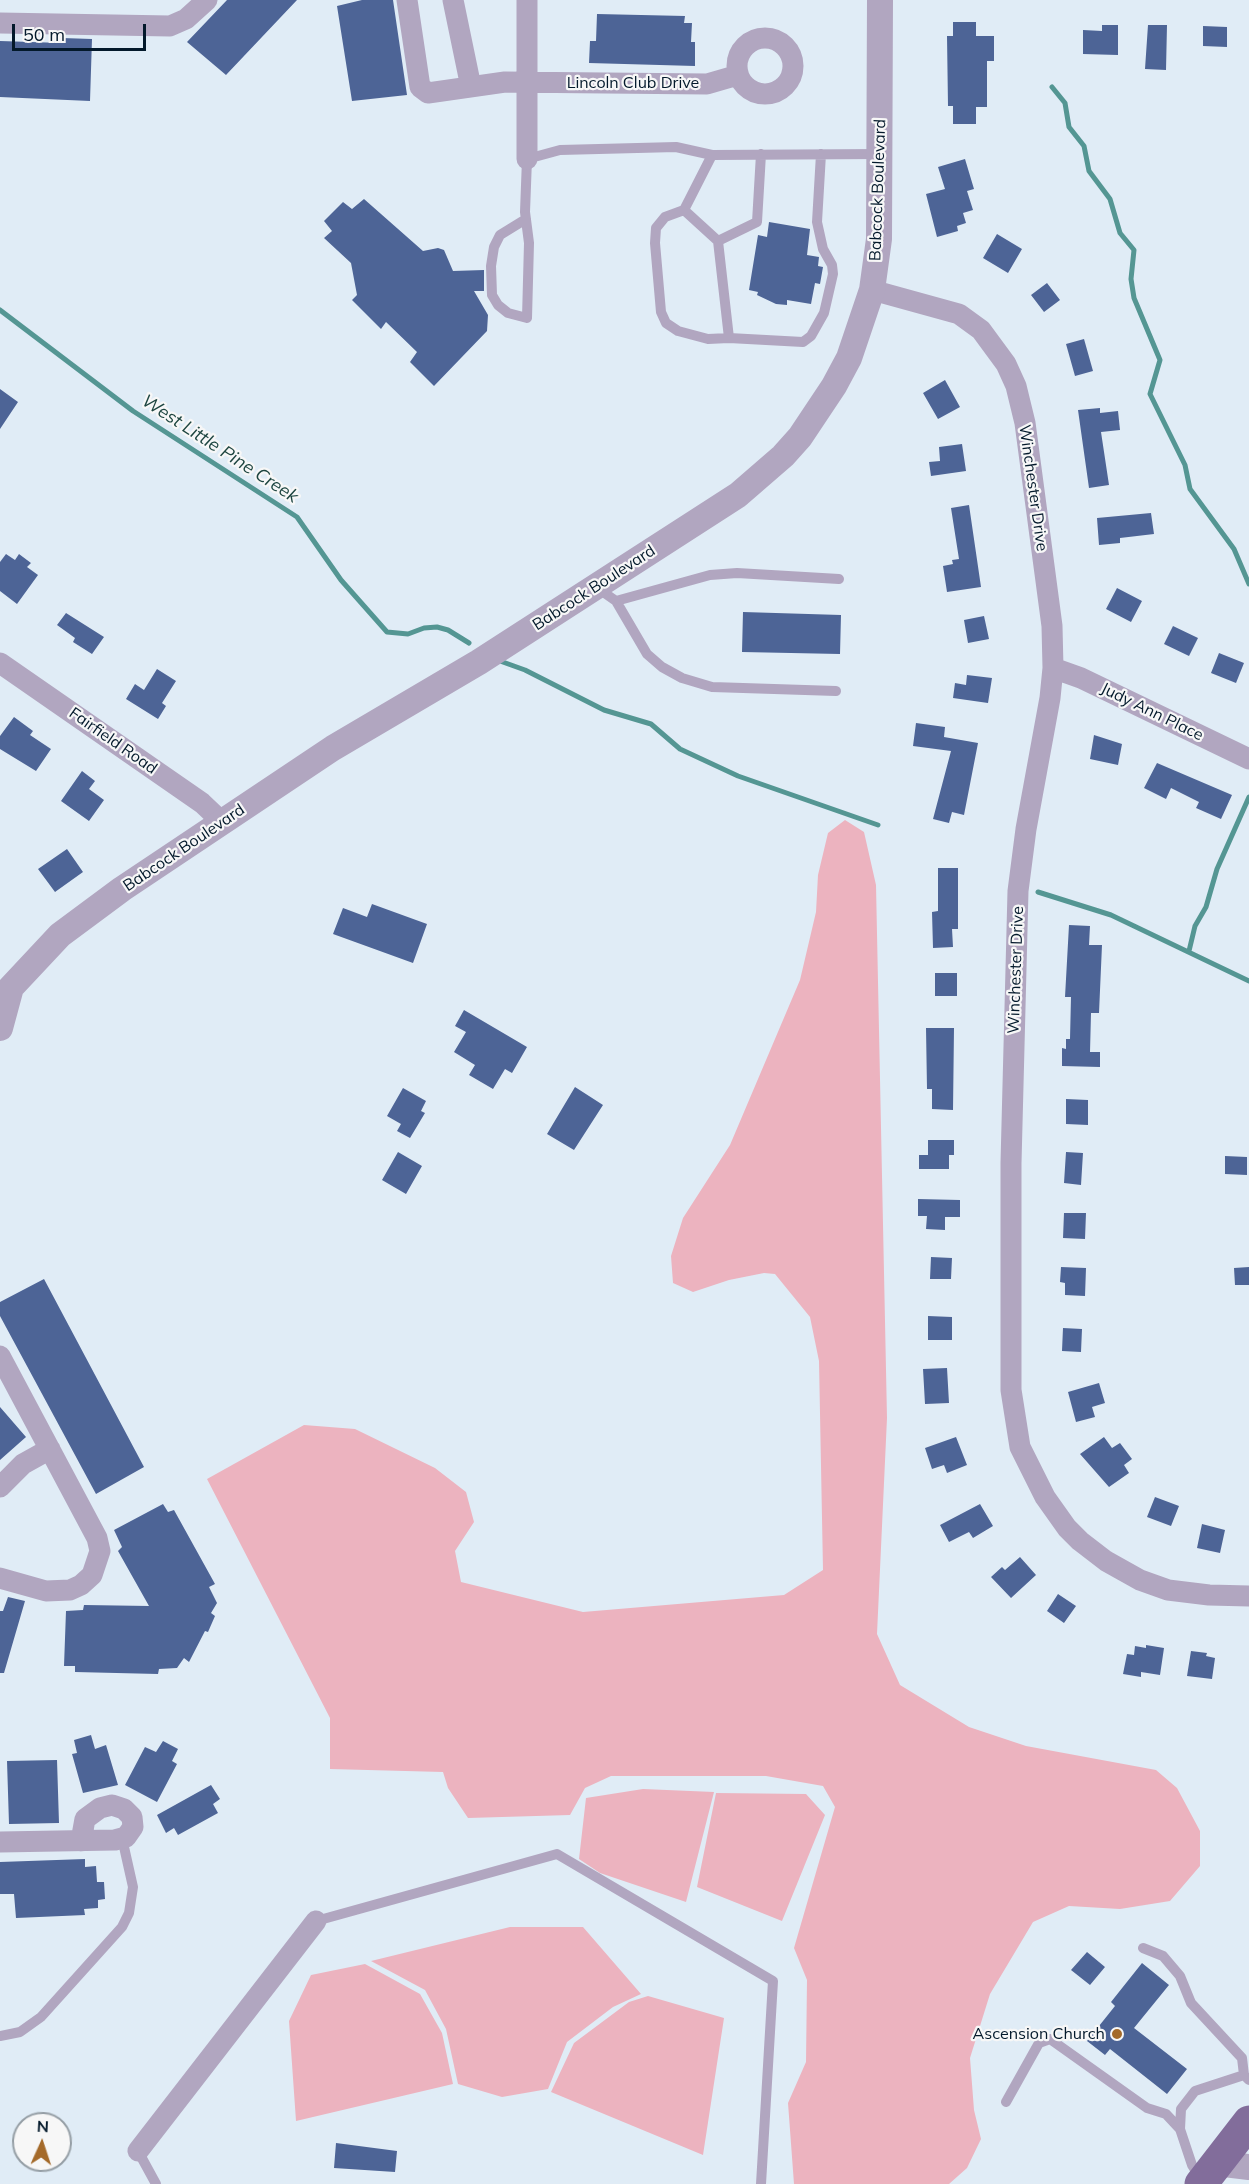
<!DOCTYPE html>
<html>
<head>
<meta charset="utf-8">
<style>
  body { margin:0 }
  #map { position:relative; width:1249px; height:2184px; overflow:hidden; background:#e0ecf6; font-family:Mulish,sans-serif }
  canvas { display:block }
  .north { position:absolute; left:12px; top:2112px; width:60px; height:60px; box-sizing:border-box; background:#f7f7f7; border:2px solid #959ea5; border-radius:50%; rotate:3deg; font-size:16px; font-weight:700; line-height:24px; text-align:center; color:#03192b }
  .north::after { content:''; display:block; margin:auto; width:21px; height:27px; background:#a46a2a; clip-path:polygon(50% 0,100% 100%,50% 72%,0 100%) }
  .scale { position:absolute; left:12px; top:24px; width:134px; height:27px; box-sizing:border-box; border:3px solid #03192b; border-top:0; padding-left:8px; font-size:18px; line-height:21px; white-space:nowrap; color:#03192b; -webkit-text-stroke:4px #f7f7f7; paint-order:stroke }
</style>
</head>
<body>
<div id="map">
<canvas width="1249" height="2184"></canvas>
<div class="north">N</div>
<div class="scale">50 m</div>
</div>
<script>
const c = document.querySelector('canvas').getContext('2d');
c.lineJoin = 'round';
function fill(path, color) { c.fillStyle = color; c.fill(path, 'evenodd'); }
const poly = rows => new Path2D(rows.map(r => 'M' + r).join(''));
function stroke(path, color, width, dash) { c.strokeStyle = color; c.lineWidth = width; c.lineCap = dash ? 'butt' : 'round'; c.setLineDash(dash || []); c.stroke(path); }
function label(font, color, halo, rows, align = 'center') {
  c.font = font + ' Mulish,sans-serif'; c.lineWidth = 4.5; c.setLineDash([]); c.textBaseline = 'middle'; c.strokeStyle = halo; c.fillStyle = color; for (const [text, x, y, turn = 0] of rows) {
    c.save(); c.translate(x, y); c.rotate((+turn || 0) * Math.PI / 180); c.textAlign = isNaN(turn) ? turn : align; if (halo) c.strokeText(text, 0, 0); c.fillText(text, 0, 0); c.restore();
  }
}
fill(poly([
  [845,820,864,832,876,885,887,1418,877,1634,900,1685,969,1727,1026,1746,1156,1770,1177,1788,1200,1831,1200,1866,1170,1901,1120,1909,1069,1906,1033,1922,990,1994,970,2058,974,2110,981,2139,967,2168,949,2184,794,2184,788,2103,806,2062,807,1980,794,1948,835,1807,823,1786,766,1776,611,1776,585,1788,570,1815,468,1818,448,1788,443,1772,330,1769,330,1718,207,1479,304,1425,355,1429,435,1468,466,1492,474,1522,455,1551,461,1582,583,1612,784,1595,823,1570,819,1361,810,1317,775,1274,764,1273,729,1280,693,1292,673,1283,671,1256,683,1218,730,1145,800,980,816,912,818,875,828,833],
  [643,1789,714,1792,686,1902,600,1873,579,1859,586,1798],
  [716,1793,806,1794,825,1815,782,1921,697,1887],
  [510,1927,583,1927,641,1994,613,2007,567,2042,548,2089,502,2097,458,2084,446,2029,425,1990,371,1961],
  [365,1964,420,1994,442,2033,453,2084,296,2121,289,2021,311,1975],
  [648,1996,724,2018,703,2155,551,2092,574,2043,629,2002]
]), '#ecb3bf');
stroke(poly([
  [1052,87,1065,103,1069,127,1084,146,1089,171,1110,199,1120,233,1134,250,1131,279,1134,298,1160,360,1150,394,1185,465,1190,489,1234,549,1249,584],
  [0,310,133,411,297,517,341,580,387,632,408,634,424,628,437,627,448,630,469,643],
  [500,661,525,670,604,710,651,724,680,749,738,776,878,825],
  [1038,892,1111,915,1249,981],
  [1189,951,1195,926,1206,907,1217,869,1249,797]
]), '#549693', 5);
fill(poly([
  [227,0,297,0,226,75,187,42],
  [362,0,393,0,407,95,352,101,337,6],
  [597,14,685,16,684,23,692,23,691,42,695,42,695,66,589,63,590,41,596,41],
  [953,22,976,22,976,36,994,36,994,61,987,61,987,107,976,107,976,124,953,124,953,106,948,106,947,36,953,36],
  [1102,25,1118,25,1118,55,1083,54,1083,30,1102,31],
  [1148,25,1167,25,1166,70,1145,69],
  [1203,26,1227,27,1227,47,1203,46],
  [62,38,92,39,90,101,0,97,0,41,62,43],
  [965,159,974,189,967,191,973,210,963,213,966,223,957,226,958,231,937,237,926,194,945,189,938,167],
  [364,199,423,251,438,248,444,250,453,271,484,270,484,291,474,291,488,315,487,331,434,386,410,362,417,352,386,322,381,329,352,300,357,295,351,263,324,238,332,231,324,221,343,202,352,209],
  [769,222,810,229,807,255,819,257,818,266,823,267,820,284,815,283,811,304,787,300,787,305,776,304,757,295,758,292,749,290,758,235,767,237],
  [997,234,1022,249,1008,273,983,258],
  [1047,283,1060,300,1044,312,1031,295],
  [1084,339,1093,371,1075,376,1066,344],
  [945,380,960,407,938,419,923,393],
  [0,389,18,402,0,429],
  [1100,408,1100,413,1118,411,1120,430,1101,432,1109,485,1089,488,1078,410],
  [962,444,966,471,931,476,929,462,940,461,939,447],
  [969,505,981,587,947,592,943,566,953,564,952,560,959,559,951,508],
  [1151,513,1154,534,1120,538,1120,543,1099,545,1097,518],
  [6,554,15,560,19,554,31,563,27,567,38,575,17,604,0,591,0,562],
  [1117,588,1142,601,1131,622,1106,609],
  [743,612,841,615,840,654,742,652],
  [66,613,104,637,92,654,73,642,75,638,57,625],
  [984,616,989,639,968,643,964,620],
  [1173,626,1198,638,1189,656,1164,644],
  [1219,653,1244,663,1236,683,1211,673],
  [157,669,176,681,162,703,166,706,158,719,126,699,135,684,144,690],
  [967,675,992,678,988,703,953,698,955,683,966,685],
  [14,717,33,731,30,735,51,749,36,771,0,749,0,736],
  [916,723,945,727,944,737,978,743,964,815,952,812,949,823,933,819,951,751,913,746],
  [1094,735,1122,744,1118,765,1090,759],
  [1157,763,1232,795,1221,819,1196,808,1199,802,1171,788,1166,799,1144,788],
  [82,771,95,781,89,789,104,800,89,821,61,801],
  [67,849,83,872,55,892,38,869],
  [938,868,958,868,958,929,952,929,953,947,933,948,932,912,938,911],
  [372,904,427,924,413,963,333,934,343,908,367,917],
  [1069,925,1090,926,1089,945,1102,945,1099,1013,1091,1013,1090,1052,1100,1052,1100,1067,1062,1066,1062,1048,1066,1049,1066,1039,1070,1039,1071,997,1065,997],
  [935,973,957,973,957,996,935,996],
  [464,1010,527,1047,512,1073,505,1069,493,1089,469,1075,475,1065,454,1052,466,1032,455,1026],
  [926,1028,954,1028,953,1110,932,1109,932,1089,927,1089],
  [575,1087,603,1105,574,1150,547,1134],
  [403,1088,426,1101,421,1111,425,1113,410,1138,397,1131,401,1124,387,1116],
  [1066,1099,1088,1100,1088,1125,1066,1124],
  [928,1140,954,1140,954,1155,949,1155,949,1169,919,1169,919,1155,928,1155],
  [398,1152,422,1166,406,1194,382,1180],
  [1066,1152,1083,1153,1081,1185,1064,1183],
  [1225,1156,1247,1157,1247,1175,1225,1174],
  [918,1199,960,1200,960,1217,945,1217,945,1230,926,1229,927,1216,918,1216],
  [1064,1213,1086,1213,1085,1239,1063,1238],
  [931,1257,952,1258,951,1279,930,1279],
  [1061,1267,1086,1268,1085,1296,1065,1295,1065,1283,1060,1282],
  [1249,1267,1249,1285,1235,1285,1234,1268],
  [44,1279,144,1467,96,1494,0,1316,0,1302],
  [928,1316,952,1317,952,1340,928,1340],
  [1063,1328,1082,1329,1081,1352,1062,1351],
  [947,1368,949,1403,925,1404,923,1369],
  [1099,1383,1105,1403,1092,1407,1095,1417,1076,1422,1068,1392],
  [0,1407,26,1437,0,1460],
  [956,1437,967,1465,947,1473,944,1465,932,1469,925,1448],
  [1104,1437,1112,1448,1120,1443,1132,1459,1124,1465,1129,1473,1109,1487,1080,1454],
  [1155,1497,1179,1506,1171,1526,1147,1517],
  [163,1504,168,1512,174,1510,215,1584,209,1587,217,1603,211,1613,215,1616,208,1632,205,1631,189,1662,184,1658,177,1668,159,1669,158,1674,75,1672,75,1666,64,1666,66,1611,83,1610,84,1605,149,1606,118,1551,122,1547,114,1530],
  [980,1504,993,1526,973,1538,969,1532,949,1542,940,1525],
  [1202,1524,1225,1530,1220,1553,1197,1548],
  [1020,1557,1036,1575,1011,1598,991,1577,1002,1567,1005,1570],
  [1058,1594,1076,1606,1064,1623,1047,1611],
  [8,1597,25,1601,4,1673,0,1673,0,1611,3,1611],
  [1146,1645,1164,1648,1160,1675,1141,1672,1141,1677,1123,1674,1127,1654,1134,1655,1135,1646,1146,1648],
  [1191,1651,1207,1653,1206,1656,1215,1658,1212,1679,1187,1676],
  [91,1735,95,1749,106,1745,118,1785,83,1793,72,1754,77,1753,74,1740],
  [163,1741,178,1749,172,1761,177,1764,157,1802,125,1785,145,1747,156,1752],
  [57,1760,59,1823,9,1824,7,1761],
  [211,1785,220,1799,213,1804,218,1813,178,1835,174,1828,166,1833,157,1815],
  [85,1859,85,1867,96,1866,97,1882,104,1882,105,1899,98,1900,98,1908,84,1909,85,1915,16,1918,14,1894,0,1894,0,1862],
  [1087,1952,1105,1967,1090,1985,1071,1970],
  [1142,1963,1169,1985,1134,2028,1187,2069,1167,2094,1110,2049,1105,2055,1087,2041,1115,2006,1111,2002],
  [336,2143,397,2151,395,2172,334,2168]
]), '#4d6496');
stroke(poly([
  [712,155,684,210,718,241,757,222,761,154],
  [684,210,665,217,656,228,655,243,661,312,666,323,678,331,708,339,729,338],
  [526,219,500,235,494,247,491,266,492,295,498,305,508,313,527,318,529,243,525,212,527,159,560,150,676,147,712,155,880,154],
  [718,241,729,338,803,342,811,336,824,313,833,274,832,265,823,249,817,222,821,154],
  [596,587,616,601,710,575,737,573,839,579],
  [616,601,647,654,662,667,682,678,712,687,836,691],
  [316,1921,557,1854,773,1981,761,2184],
  [1143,1948,1163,1956,1180,1976,1191,2003,1242,2058,1244,2075,1249,2080],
  [0,2036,20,2032,41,2017,122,1927,129,1913,133,1887,122,1838],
  [1006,2102,1039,2043,1050,2039,1147,2108,1166,2114,1180,2129],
  [138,2151,156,2184],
  [1201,2179,1192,2165,1180,2129,1181,2109,1195,2091,1244,2075]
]), '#b1a6c0', 10);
stroke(poly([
  [407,0,420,87,428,93,505,82,707,84,738,75],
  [453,0,471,87],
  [0,23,170,26,186,19,207,0],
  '737 66a28 28 0 1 1 56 0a28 28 0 1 1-56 0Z',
  [527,159,527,0],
  [872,290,959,314,981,330,1006,364,1016,386,1025,423,1052,626,1053,668,1050,698,1026,829,1018,891,1011,1163,1011,1390,1020,1447,1045,1497,1067,1528,1080,1541,1106,1561,1140,1580,1168,1590,1209,1595,1249,1596],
  [0,663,202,803,222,822],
  [1053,668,1081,678,1249,759],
  [0,1356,97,1538,100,1551,92,1575,81,1585,70,1590,46,1591,0,1578],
  [0,1487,23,1464,50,1449],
  [0,1842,115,1840,126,1837,133,1827,132,1817,124,1809,112,1805,100,1808,85,1819,81,1841],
  [138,2151,316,1921]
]), '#b1a6c0', 21);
stroke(poly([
  [0,999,60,935,122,889,333,748,479,662,738,495,783,456,800,437,834,386,849,358,872,290,879,239,880,0],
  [0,1028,10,991],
  [1216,2163,1249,2167]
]), '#b1a6c0', 26);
stroke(poly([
  [1201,2184,1249,2122]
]), '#826d9b', 33);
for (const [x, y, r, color] of [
  [1117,2034,6,"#a46a2a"]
]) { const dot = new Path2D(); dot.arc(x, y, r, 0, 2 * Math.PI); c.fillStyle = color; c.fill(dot); stroke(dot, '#f7f7f7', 2); }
label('16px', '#03192b', '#f7f7f7', [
  ["Lincoln Club Drive",633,83],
  ["Babcock Boulevard",878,190,-88],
  ["Winchester Drive",1033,488,82],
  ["Babcock Boulevard",594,588,-33],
  ["Judy Ann Place",1152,712,26],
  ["Fairfield Road",113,741,35],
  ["Babcock Boulevard",184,848,-34],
  ["Winchester Drive",1016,970,-88]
]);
label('16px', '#03192b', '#f7f7f7', [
  ["Ascension Church",1105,2034]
], 'right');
label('italic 18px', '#1d4540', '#f7f7f7', [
  ["West Little Pine Creek",220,449,33]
]);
</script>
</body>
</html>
